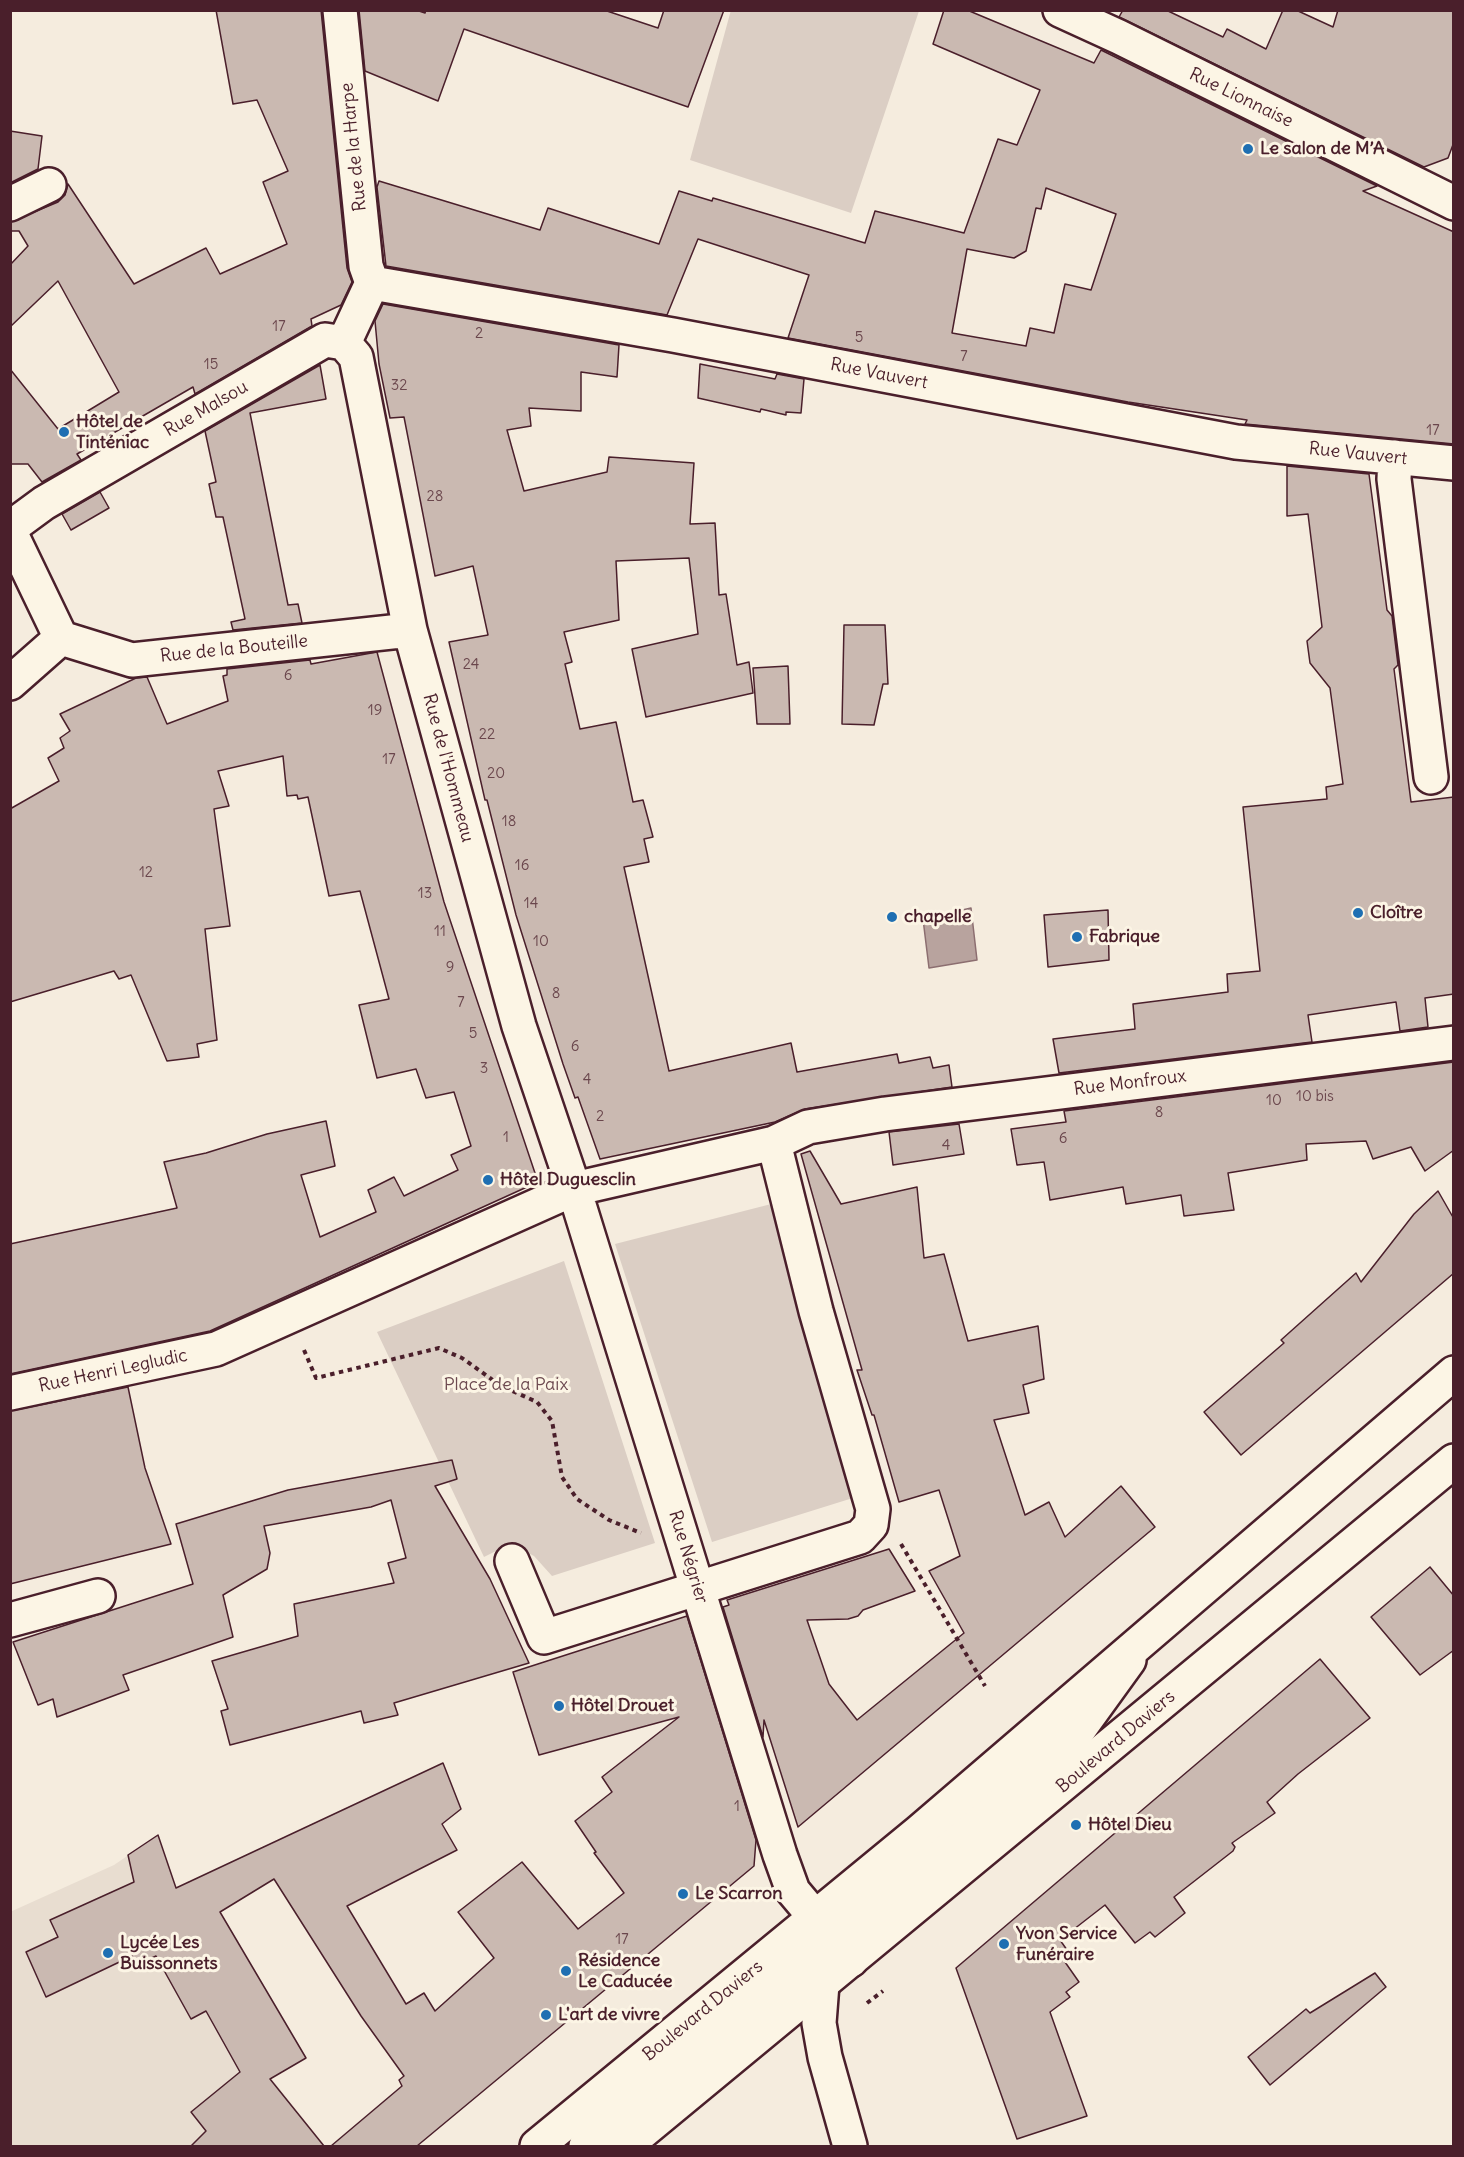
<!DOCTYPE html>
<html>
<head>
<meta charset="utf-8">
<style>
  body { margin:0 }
  #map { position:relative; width:1464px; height:2157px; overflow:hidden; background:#f5ecde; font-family:Delius,sans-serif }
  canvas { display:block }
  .frame { position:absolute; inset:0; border:12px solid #4a1f2b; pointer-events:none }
</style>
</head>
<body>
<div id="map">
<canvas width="1464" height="2157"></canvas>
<div class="frame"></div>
</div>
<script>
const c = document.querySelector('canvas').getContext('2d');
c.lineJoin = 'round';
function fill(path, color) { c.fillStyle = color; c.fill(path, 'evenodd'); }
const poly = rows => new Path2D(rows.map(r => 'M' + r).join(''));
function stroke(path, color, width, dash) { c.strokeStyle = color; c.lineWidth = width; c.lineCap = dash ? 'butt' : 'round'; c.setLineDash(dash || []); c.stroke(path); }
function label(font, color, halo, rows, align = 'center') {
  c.font = font + ' Delius,sans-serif'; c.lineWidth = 6; c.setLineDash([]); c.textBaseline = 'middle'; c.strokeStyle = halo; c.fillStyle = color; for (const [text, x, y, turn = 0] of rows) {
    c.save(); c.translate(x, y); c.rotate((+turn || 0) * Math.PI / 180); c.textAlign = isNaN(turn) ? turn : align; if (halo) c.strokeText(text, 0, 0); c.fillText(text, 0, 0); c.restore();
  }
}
fill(poly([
  [158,1835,176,1893,271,2078,325,2146,11,2146,10,1912,114,1865]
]), '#e8ddd0');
fill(poly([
  [731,10,919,11,851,213,690,160],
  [783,1201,856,1497,712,1542,615,1244],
  [564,1261,655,1543,552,1576,534,1556,522,1550,496,1551,484,1557,377,1332]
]), '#dbcec4');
const water = poly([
  [971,908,977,960,929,968,923,919,971,908]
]);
fill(water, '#b8a39e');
stroke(water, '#8c6e70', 1.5);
const building = poly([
  [216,10,321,10,347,268,352,282,341,305,311,319,312,326,195,394,193,387,77,454,81,460,42,482,28,464,10,464,10,369,58,429,119,392,58,281,10,327,10,265,28,246,19,231,10,231,10,222,58,202,65,195,68,184,134,284,206,248,220,274,287,244,263,182,288,171,257,100,233,104,216,10],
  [359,10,416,10,425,13,426,10,604,10,658,28,664,10,724,10,688,107,464,29,438,101,365,71,359,10],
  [944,10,967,10,1094,63,1101,50,1377,186,1363,191,1454,232,1454,444,1245,424,1247,420,1128,402,788,338,809,275,698,239,667,315,386,266,377,187,379,181,540,230,548,208,659,244,679,191,712,201,713,198,865,243,875,211,964,233,998,139,1017,145,1040,90,933,44,944,10],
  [1046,188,1116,214,1091,290,1065,284,1054,333,1030,328,1026,346,952,333,967,249,1014,258,1026,251,1036,208,1041,209,1046,188],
  [1123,10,1166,10,1223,37,1227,29,1266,49,1283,10,1296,10,1333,27,1338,10,1454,10,1454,142,1448,158,1424,167,1119,17,1123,10],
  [10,131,42,136,38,169,10,183,10,131],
  [383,304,619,345,617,377,581,372,581,411,529,408,531,426,507,430,524,491,607,472,609,457,694,463,690,524,715,523,719,595,726,594,737,665,749,662,753,693,646,717,632,649,698,634,689,558,616,561,619,620,564,632,572,662,565,664,580,729,616,722,633,802,643,800,653,837,644,839,649,862,624,867,669,1071,791,1043,797,1072,897,1054,899,1063,930,1057,933,1068,949,1065,952,1087,805,1109,775,1122,600,1159,578,1097,575,1098,563,1064,516,915,487,800,485,800,449,642,488,635,473,566,435,576,404,417,390,418,379,364,375,321,383,304],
  [700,364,775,379,777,374,804,379,801,413,786,412,786,415,761,409,760,412,698,398,700,364],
  [320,365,326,399,250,413,288,605,298,604,302,623,233,630,231,622,245,619,223,517,216,517,209,484,216,482,205,431,320,365],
  [1287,466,1369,474,1387,610,1392,616,1398,665,1394,669,1411,802,1454,797,1454,994,1425,998,1428,1027,1400,1031,1396,1002,1308,1015,1312,1042,1059,1073,1053,1039,1135,1029,1133,1004,1228,992,1227,974,1260,971,1243,807,1327,799,1326,787,1343,784,1330,688,1310,663,1307,641,1322,627,1308,514,1287,516,1287,466],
  [100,492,109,508,71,530,62,514,100,492],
  [844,625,885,625,888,684,883,684,874,725,842,724,844,625],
  [377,652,444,902,538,1182,210,1331,10,1374,10,1244,177,1208,164,1162,206,1153,267,1134,326,1121,335,1166,301,1175,320,1237,376,1212,368,1190,394,1177,404,1196,458,1170,451,1155,471,1146,454,1092,426,1098,416,1069,377,1078,359,1005,389,999,360,891,329,896,308,797,298,799,297,795,287,796,283,756,218,771,229,806,214,809,230,926,205,929,217,1040,197,1044,199,1057,167,1061,131,975,119,979,114,971,10,1002,10,809,59,781,48,758,64,748,60,738,70,731,60,714,136,678,147,677,167,724,228,701,223,676,227,675,227,669,310,660,311,664,377,652],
  [788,666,790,724,757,724,753,668,788,666],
  [1108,910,1109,960,1048,967,1044,915,1108,910],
  [1454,1062,1454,1150,1425,1171,1411,1147,1373,1159,1366,1141,1306,1144,1307,1160,1228,1173,1234,1210,1184,1216,1181,1195,1126,1204,1123,1187,1050,1200,1044,1162,1017,1165,1011,1129,1066,1122,1064,1111,1454,1062],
  [959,1124,964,1154,893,1165,889,1132,959,1124],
  [810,1151,841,1204,917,1187,924,1258,944,1254,968,1341,1038,1326,1044,1379,1023,1385,1029,1413,994,1420,1025,1515,1049,1502,1065,1537,1121,1486,1155,1527,798,1827,764,1720,763,1737,723,1607,729,1605,727,1600,889,1549,915,1591,863,1610,858,1616,848,1619,807,1620,829,1684,857,1720,964,1633,929,1571,960,1556,939,1490,899,1502,874,1415,872,1415,857,1370,862,1370,801,1154,810,1151],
  [1438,1191,1454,1219,1454,1273,1241,1455,1204,1412,1284,1343,1281,1340,1356,1273,1361,1282,1414,1214,1438,1191],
  [128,1387,145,1468,171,1544,10,1584,10,1411,128,1387],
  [452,1460,457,1479,435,1486,490,1579,529,1663,394,1703,398,1715,364,1723,361,1711,230,1745,221,1711,228,1709,212,1661,298,1636,294,1604,394,1583,388,1563,406,1558,391,1500,371,1507,264,1526,270,1553,267,1569,223,1595,233,1637,123,1675,129,1690,57,1717,53,1699,38,1705,13,1642,193,1584,176,1524,288,1490,452,1460],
  [1430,1567,1454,1596,1454,1650,1420,1675,1371,1617,1430,1567],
  [687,1616,756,1840,754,1866,417,2146,331,2146,402,2086,399,2080,404,2076,361,2016,274,1879,220,1912,306,2058,270,2079,324,2146,191,2146,206,2131,191,2112,240,2072,206,2011,191,2019,156,1956,137,1965,132,1956,46,1997,26,1952,58,1937,50,1920,134,1882,128,1855,158,1835,176,1888,443,1763,461,1809,442,1824,457,1850,347,1906,406,2004,424,1993,435,2011,494,1958,458,1912,522,1862,578,1929,624,1893,594,1853,596,1852,575,1821,612,1792,602,1777,679,1717,539,1755,513,1672,687,1616],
  [1320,1659,1370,1718,1298,1774,1267,1802,1275,1813,1232,1843,1235,1847,1233,1851,1174,1897,1185,1913,1155,1937,1150,1932,1135,1943,1105,1905,1060,1940,1072,1957,1065,1962,1079,1982,1066,1992,1070,1997,1050,2012,1087,2116,1017,2139,956,1968,1320,1659],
  [1375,1973,1386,1987,1270,2085,1248,2057,1306,2009,1310,2013,1375,1973]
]);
fill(building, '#cab9b1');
stroke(building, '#4a1f2b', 1.5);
const minor = poly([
  [340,10,366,266,372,283],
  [1060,10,1119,37,1454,203],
  [10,204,49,185],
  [344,343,356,357,410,630,519,1026,574,1189,780,1855,793,1891,851,1960],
  [344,343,372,283,673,335,1236,442,1454,463],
  [1395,457,1394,479,1431,777],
  [10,528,44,503,325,340,344,343],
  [10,532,61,638,10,683],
  [61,638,132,660,410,630],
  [10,1393,216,1349,574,1189,774,1143,808,1127,885,1114,1454,1043],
  [512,1561,544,1637,860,1537,871,1525,873,1509,816,1311,774,1143],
  [10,1620,98,1596],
  [586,2146,798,1965,815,1918],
  [850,2146,825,2057,819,2023,822,1984,834,1942,1069,1743,1129,1660]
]);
const major = poly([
  [537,2146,919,1832,1454,1373],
  [625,2146,1454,1461]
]);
stroke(minor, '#4a1f2b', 38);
stroke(major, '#4a1f2b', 38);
stroke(poly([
  [304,1350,316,1378,439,1348,462,1358,501,1386,537,1402,552,1421,562,1477,577,1499,609,1520,641,1533],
  [901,1544,985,1686],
  [867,2003,883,1991]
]), '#4a1f2b', 4, [4.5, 4.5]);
stroke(minor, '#fcf5e5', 33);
stroke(major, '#fcf5e5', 33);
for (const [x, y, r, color] of [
  [1248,149,6,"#1f6fb2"],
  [64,432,6,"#1f6fb2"],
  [1358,913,6,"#1f6fb2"],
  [892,917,6,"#1f6fb2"],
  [1077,937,6,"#1f6fb2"],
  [488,1180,6,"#1f6fb2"],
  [559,1706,6,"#1f6fb2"],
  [1076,1825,6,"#1f6fb2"],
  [683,1894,6,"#1f6fb2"],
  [1004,1944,6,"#1f6fb2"],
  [108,1953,6,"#1f6fb2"],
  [566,1971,6,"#1f6fb2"],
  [546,2015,6,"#1f6fb2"]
]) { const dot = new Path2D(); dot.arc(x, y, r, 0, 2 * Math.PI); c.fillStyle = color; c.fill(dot); stroke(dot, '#fcf5e5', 2); }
label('15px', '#6a464c', null, [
  ["17",279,327],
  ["2",479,334],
  ["5",859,338],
  ["7",964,357],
  ["15",211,365],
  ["32",399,386],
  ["17",1433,431],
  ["28",435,497],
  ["24",471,665],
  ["6",288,676],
  ["19",375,711],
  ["22",487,735],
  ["17",389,760],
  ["20",496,774],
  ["18",509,822],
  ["16",522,866],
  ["12",146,873],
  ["13",425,894],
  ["14",531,904],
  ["11",440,932],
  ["10",541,942],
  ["9",450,968],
  ["8",556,994],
  ["7",461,1003],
  ["5",473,1034],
  ["6",575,1047],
  ["3",484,1069],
  ["4",587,1080],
  ["10 bis",1315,1097],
  ["10",1274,1101],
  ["8",1159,1113],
  ["2",600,1117],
  ["1",506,1138],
  ["6",1063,1139],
  ["4",946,1146],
  ["1",737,1807],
  ["17",622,1940]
]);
label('18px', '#4a1f2b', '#fcf5e5', [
  ["Rue Lionnaise",1241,98,26],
  ["Rue de la Harpe",354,147,-96],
  ["Rue Vauvert",879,374,11],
  ["Rue Malsou",206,409,-30],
  ["Rue Vauvert",1358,454,6],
  ["Rue de la Bouteille",234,649,-6],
  ["Rue de l'Hommeau",448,768,75],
  ["Rue Monfroux",1130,1083,-7],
  ["Rue Henri Legludic",113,1371,-12],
  ["Rue Négrier",688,1557,73],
  ["Boulevard Daviers",1116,1742,-40],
  ["Boulevard Daviers",703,2011,-39]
]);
label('bold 18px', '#4a1f2b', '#fcf5e5', [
  ["Le salon de M’A",1260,149],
  ["Hôtel de",76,422],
  ["Tinténiac",76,443],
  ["Cloître",1370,913],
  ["chapelle",904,917],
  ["Fabrique",1089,937],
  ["Hôtel Duguesclin",500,1180],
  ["Hôtel Drouet",571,1706],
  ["Hôtel Dieu",1088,1825],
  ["Le Scarron",695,1894],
  ["Yvon Service",1016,1934],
  ["Funéraire",1016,1955],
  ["Lycée Les",120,1943],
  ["Buissonnets",120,1964],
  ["Résidence",578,1961],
  ["Le Caducée",578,1982],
  ["L'art de vivre",558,2015]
], 'left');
label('18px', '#6e4b51', '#fcf5e5', [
  ["Place de la Paix",506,1385]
]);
</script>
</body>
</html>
